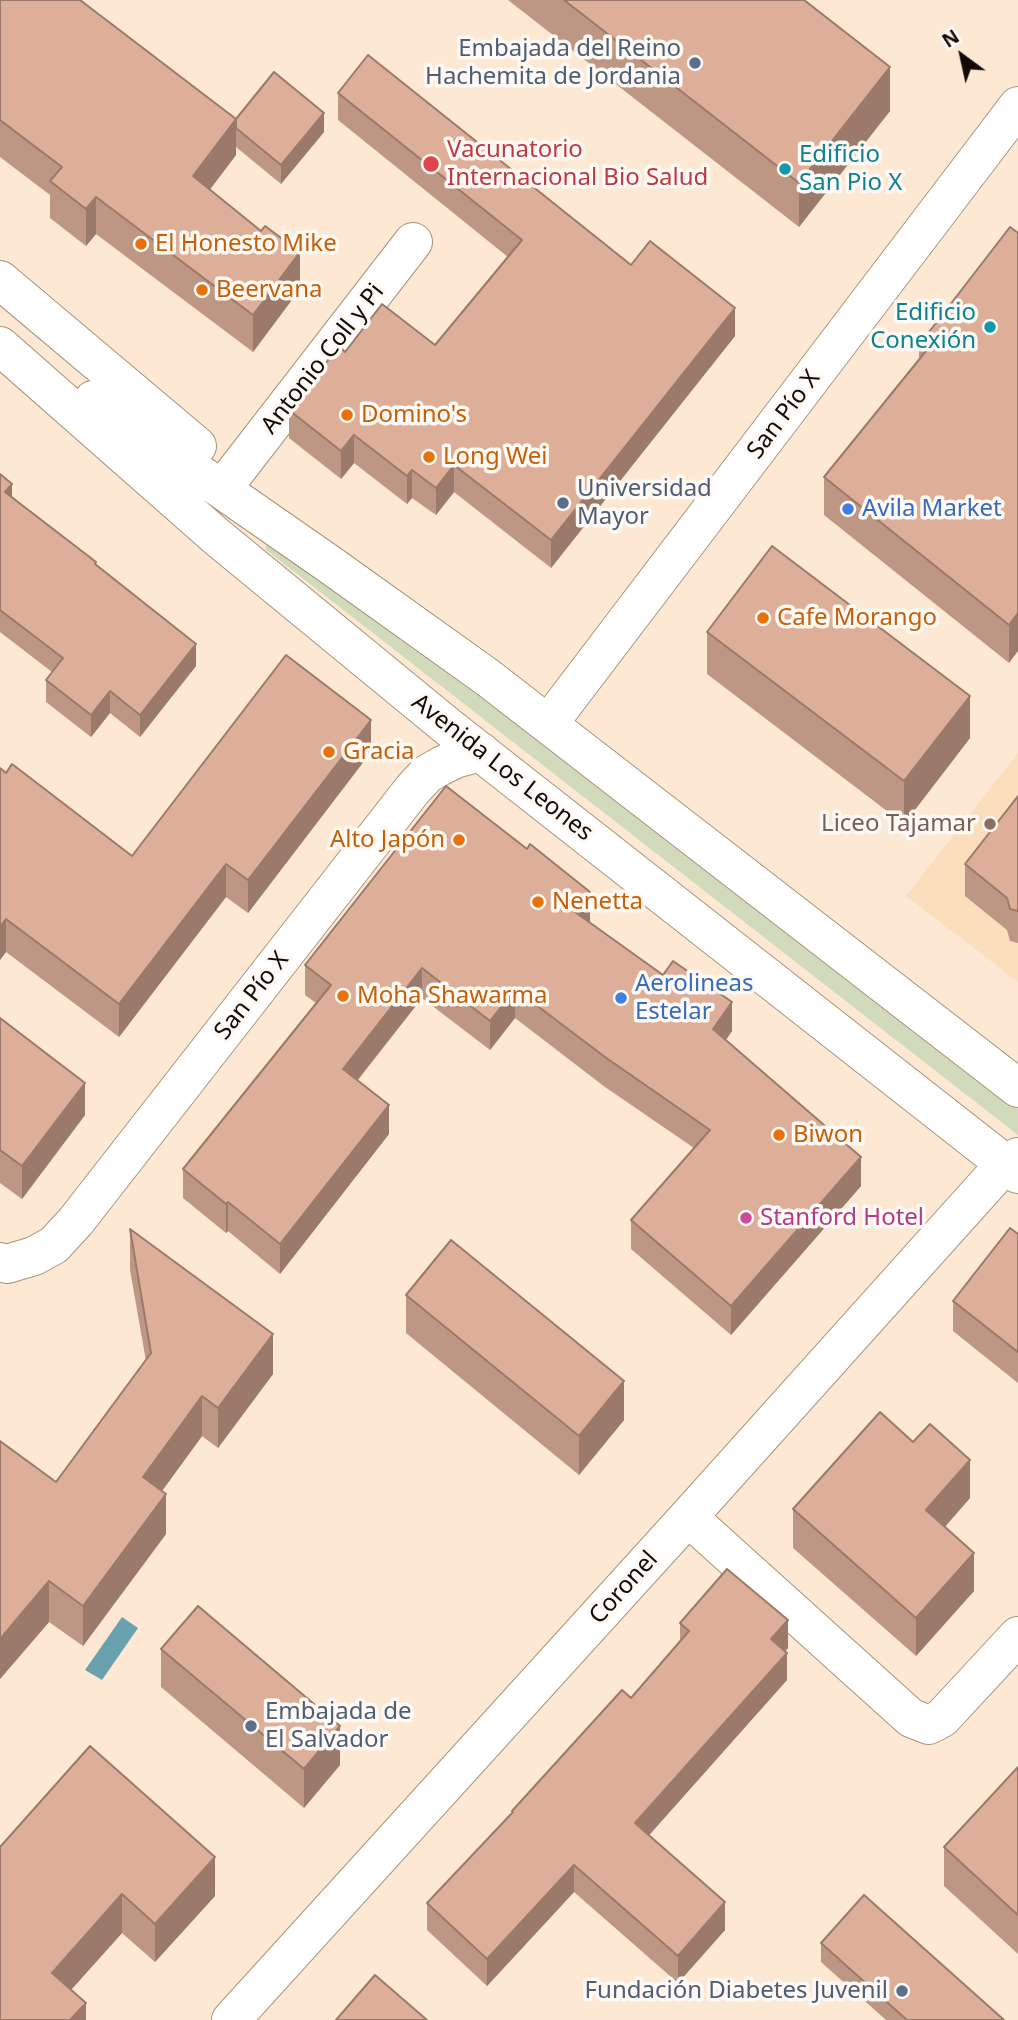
<!DOCTYPE html>
<html>
<head>
<meta charset="utf-8">
<style>
  body { margin:0 }
  #map { position:relative; width:1018px; height:2020px; overflow:hidden; background:#fde9d3; font-family:"Noto Sans",sans-serif }
  canvas { display:block }
  .north { position:absolute; left:927px; top:21px; width:70px; height:70px; -webkit-text-stroke:5px #fef9f4; paint-order:stroke; rotate:327deg; font-size:19px; font-weight:700; line-height:28px; text-align:center; color:#130b03 }
  .north::after { content:''; display:block; margin:auto; width:24px; height:32px; background:#130b03; clip-path:polygon(50% 0,100% 100%,50% 72%,0 100%) }
</style>
</head>
<body>
<div id="map">
<canvas width="1018" height="2020"></canvas>
<div class="north">N</div>
</div>
<script>
const c = document.querySelector('canvas').getContext('2d');
c.lineJoin = 'round';
function fill(path, color) { c.fillStyle = color; c.fill(path, 'evenodd'); }
const poly = rows => new Path2D(rows.map(r => 'M' + r).join(''));
function stroke(path, color, width, dash) { c.strokeStyle = color; c.lineWidth = width; c.lineCap = dash ? 'butt' : 'round'; c.setLineDash(dash || []); c.stroke(path); }
function label(font, color, halo, rows, align = 'center') {
  c.font = font + ' "Noto Sans",sans-serif'; c.lineWidth = 7; c.setLineDash([]); c.textBaseline = 'middle'; c.strokeStyle = halo; c.fillStyle = color; for (const [text, x, y, turn = 0] of rows) {
    c.save(); c.translate(x, y); c.rotate((+turn || 0) * Math.PI / 180); c.textAlign = isNaN(turn) ? turn : align; if (halo) c.strokeText(text, 0, 0); c.fillText(text, 0, 0); c.restore();
  }
}
fill(poly([
  [1018,753,1018,982,906,896]
]), '#fbdebc');
fill(poly([
  [271,531,1018,1109,1018,1135,265,549]
]), '#d1dabb');
fill(poly([
  [122,1617,138,1628,102,1680,85,1670]
]), '#69a2ae');
const minor = poly([
  [232,476,413,242],
  [549,723,1018,106],
  [0,1262,7,1264,34,1256,54,1245,76,1221,413,789,427,774,441,766,455,759,481,752],
  [688,1517,911,1718,929,1725,942,1718,1018,1636],
  [231,2020,688,1517,1005,1164,1018,1157]
]);
const major = poly([
  [0,280,197,446],
  [0,346,217,537,447,726,1018,1174],
  [93,400,329,564,487,677,1018,1088]
]);
stroke(minor, '#a99379', 40);
stroke(major, '#a99379', 40);
stroke(minor, '#fff', 38);
stroke(major, '#fff', 38);
fill(poly([
  [0,0,236,119,324,132,281,184,236,147,236,155,210,189,300,289,253,352,96,234,86,246,50,218,50,195,0,157],
  [508,0,804,0,890,111,799,227],
  [338,93,631,265,735,336,551,568,454,492,436,515,412,498,407,504,354,463,341,479,289,438,289,410,345,352,435,345,508,257,338,120],
  [1010,227,1009,663,824,515,824,477,919,360,919,345],
  [0,474,12,497,96,565,196,666,140,737,110,713,91,737,46,702,46,680,52,672,0,632],
  [707,632,970,738,904,824,707,674],
  [371,752,248,913,226,897,119,1037,6,952,0,960,0,768,132,856],
  [1018,796,1018,943,1010,941,1007,930,965,896,965,864],
  [590,921,589,923,732,1031,726,1040,861,1186,731,1335,631,1249,631,1220,694,1148,605,1087,515,1018,490,1050,422,998,358,1080,389,1134,280,1274,228,1231,226,1233,183,1198,183,1169,316,1003,305,995,305,965],
  [0,1018,85,1115,22,1199,0,1183],
  [130,1229,273,1374,218,1448,202,1436,162,1491,166,1534,83,1646,49,1622,0,1679,56,1482,146,1361,130,1270],
  [1018,1234,1018,1383,953,1331,953,1301],
  [406,1295,624,1420,579,1475,406,1333],
  [970,1498,945,1527,974,1591,916,1656,793,1548,793,1509],
  [680,1623,788,1648,785,1651,787,1680,649,1835,725,1930,678,1983,574,1892,487,1986,427,1930,427,1903,512,1813,512,1811,631,1698,680,1642],
  [161,1649,340,1765,304,1808,161,1687],
  [1018,1767,1018,1954,944,1886,944,1847],
  [0,1847,215,1896,155,1962,122,1933,71,1990,86,2020],
  [821,1943,1004,2020,886,2020,821,1962]
]), '#be9684');
fill(poly([
  [890,67,890,111,799,227,799,183],
  [324,113,324,132,281,184,281,165],
  [236,119,236,155,193,212,193,176],
  [96,197,96,234,86,246,86,209],
  [300,252,300,289,253,352,253,315],
  [735,308,735,336,551,568,551,540],
  [354,435,354,463,341,479,341,451],
  [454,465,454,492,436,515,436,488],
  [412,470,412,498,407,504,407,476],
  [12,484,12,506,5,492],
  [1018,613,1018,651,1009,663,1009,625],
  [196,644,196,666,140,737,140,715],
  [110,691,110,713,91,737,91,715],
  [970,696,970,738,904,824,904,781],
  [371,720,371,752,248,913,248,880],
  [226,864,226,897,119,1037,119,1004],
  [590,892,590,921,575,942,575,912],
  [6,919,6,952,0,960,0,927],
  [422,968,422,998,343,1098,343,1069],
  [515,989,515,1018,490,1050,490,1021],
  [732,1002,732,1031,713,1058,713,1029],
  [85,1083,85,1115,22,1199,22,1166],
  [389,1105,389,1134,280,1274,280,1244],
  [861,1157,861,1186,731,1335,731,1306],
  [228,1202,228,1231,226,1233,226,1204],
  [273,1334,273,1374,218,1448,218,1408],
  [624,1381,624,1420,579,1475,579,1436],
  [202,1396,202,1436,143,1517,143,1477],
  [970,1460,970,1498,926,1548,926,1510],
  [166,1494,166,1534,83,1646,83,1606],
  [974,1553,974,1591,916,1656,916,1618],
  [49,1581,49,1622,0,1679,0,1639],
  [788,1620,788,1648,771,1667,771,1639],
  [787,1653,787,1680,635,1851,635,1823],
  [340,1726,340,1765,304,1808,304,1769],
  [215,1857,215,1896,155,1962,155,1924],
  [574,1865,574,1892,487,1986,487,1959],
  [122,1894,122,1933,52,2011,52,1973],
  [725,1902,725,1930,678,1983,678,1956],
  [86,2003,86,2020,70,2020]
]), '#9b7a6b');
const building = poly([
  [0,0,80,0,236,119,193,176,261,231,265,226,300,252,253,315,96,197,86,209,50,181,62,167,0,120,0,0],
  [564,0,804,0,890,67,799,183,564,0],
  [368,55,631,265,650,241,735,308,551,540,454,465,436,488,412,470,407,476,354,435,341,451,289,410,339,346,345,352,382,304,435,345,522,240,338,93,368,55],
  [274,72,324,113,281,165,236,128,236,119,274,72],
  [1010,227,1018,233,1018,613,1009,625,824,477,926,351,919,345,1010,227],
  [0,474,12,484,5,492,96,562,95,564,196,644,140,715,110,691,91,715,46,680,63,658,0,610,0,474],
  [772,546,970,696,904,781,707,632,772,546],
  [286,655,371,720,248,880,226,864,119,1004,6,919,0,927,0,768,6,773,12,764,132,856,286,655],
  [446,786,527,849,530,844,590,892,575,912,663,975,673,961,732,1002,713,1029,861,1157,731,1306,631,1220,710,1130,605,1057,515,989,490,1021,422,968,343,1069,389,1105,280,1244,228,1202,226,1204,183,1169,331,985,305,965,446,786],
  [1018,796,1018,911,1010,909,1007,898,965,864,1018,796],
  [0,1018,85,1083,22,1166,0,1150,0,1018],
  [1010,1228,1018,1234,1018,1352,953,1301,1010,1228],
  [130,1229,273,1334,218,1408,202,1396,143,1477,166,1494,83,1606,49,1581,0,1639,0,1441,56,1482,151,1353,130,1229],
  [451,1240,624,1381,579,1436,406,1295,451,1240],
  [880,1412,913,1442,930,1424,970,1460,926,1510,974,1553,916,1618,793,1509,880,1412],
  [727,1569,788,1620,771,1639,787,1653,635,1823,725,1902,678,1956,574,1865,487,1959,427,1903,513,1812,512,1811,622,1690,631,1698,689,1631,680,1623,727,1569],
  [198,1606,340,1726,304,1769,161,1649,198,1606],
  [90,1746,215,1857,155,1924,122,1894,52,1973,86,2003,70,2020,0,2020,0,1847,90,1746],
  [1018,1767,1018,1915,944,1847,1018,1767],
  [864,1895,1004,2020,907,2020,821,1943,864,1895],
  [375,1975,427,2020,336,2020,375,1975]
]);
fill(building, '#ddaf99');
stroke(building, '#9b7a6b', 2);
for (const [x, y, r, color] of [
  [695,63,7,"#5c6f8a"],
  [431,164,9,"#e0444e"],
  [785,169,7,"#0f9aa8"],
  [141,244,7,"#e8710a"],
  [202,290,7,"#e8710a"],
  [990,327,7,"#0f9aa8"],
  [347,415,7,"#e8710a"],
  [429,457,7,"#e8710a"],
  [563,503,7,"#5c6f8a"],
  [848,509,7,"#3f7fe0"],
  [763,618,7,"#e8710a"],
  [329,752,7,"#e8710a"],
  [990,824,7,"#8d6e63"],
  [459,840,7,"#e8710a"],
  [538,902,7,"#e8710a"],
  [343,996,7,"#e8710a"],
  [621,998,7,"#3f7fe0"],
  [779,1135,7,"#e8710a"],
  [746,1218,7,"#d1479c"],
  [251,1726,7,"#5c6f8a"],
  [902,1991,7,"#5c6f8a"]
]) { const dot = new Path2D(); dot.arc(x, y, r, 0, 2 * Math.PI); c.fillStyle = color; c.fill(dot); stroke(dot, '#fef9f4', 2.5); }
label('24px', '#4e5e75', '#fef9f4', [
  ["Embajada del Reino",681,49],
  ["Hachemita de Jordania",681,77],
  ["Universidad",577,489,"left"],
  ["Mayor",577,517,"left"],
  ["Embajada de",265,1712,"left"],
  ["El Salvador",265,1740,"left"],
  ["Fundación Diabetes Juvenil",888,1991]
], 'right');
label('24px', '#be3a42', '#fef9f4', [
  ["Vacunatorio",447,150],
  ["Internacional Bio Salud",447,178]
], 'left');
label('24px', '#0d838f', '#fef9f4', [
  ["Edificio",799,155],
  ["San Pio X",799,183],
  ["Edificio",976,313,"right"],
  ["Conexión",976,341,"right"]
], 'left');
label('24px', '#c56008', '#fef9f4', [
  ["El Honesto Mike",155,244],
  ["Beervana",216,290],
  ["Domino's",361,415],
  ["Long Wei",443,457],
  ["Cafe Morango",777,618],
  ["Gracia",343,752],
  ["Alto Japón",445,840,"right"],
  ["Nenetta",552,902],
  ["Moha Shawarma",357,996],
  ["Biwon",793,1135]
], 'left');
label('24px', '#130b03', '#fef9f4', [
  ["Antonio Coll y Pi",323,359,-52],
  ["San Pío X",784,415,-53],
  ["Avenida Los Leones",502,768,38],
  ["San Pío X",252,996,-52],
  ["Coronel",624,1588,-48]
]);
label('24px', '#366cbe', '#fef9f4', [
  ["Avila Market",862,509],
  ["Aerolineas",635,984],
  ["Estelar",635,1012]
], 'left');
label('24px', '#785e54', '#fef9f4', [
  ["Liceo Tajamar",976,824]
], 'right');
label('24px', '#b23c85', '#fef9f4', [
  ["Stanford Hotel",760,1218]
], 'left');
</script>
</body>
</html>
